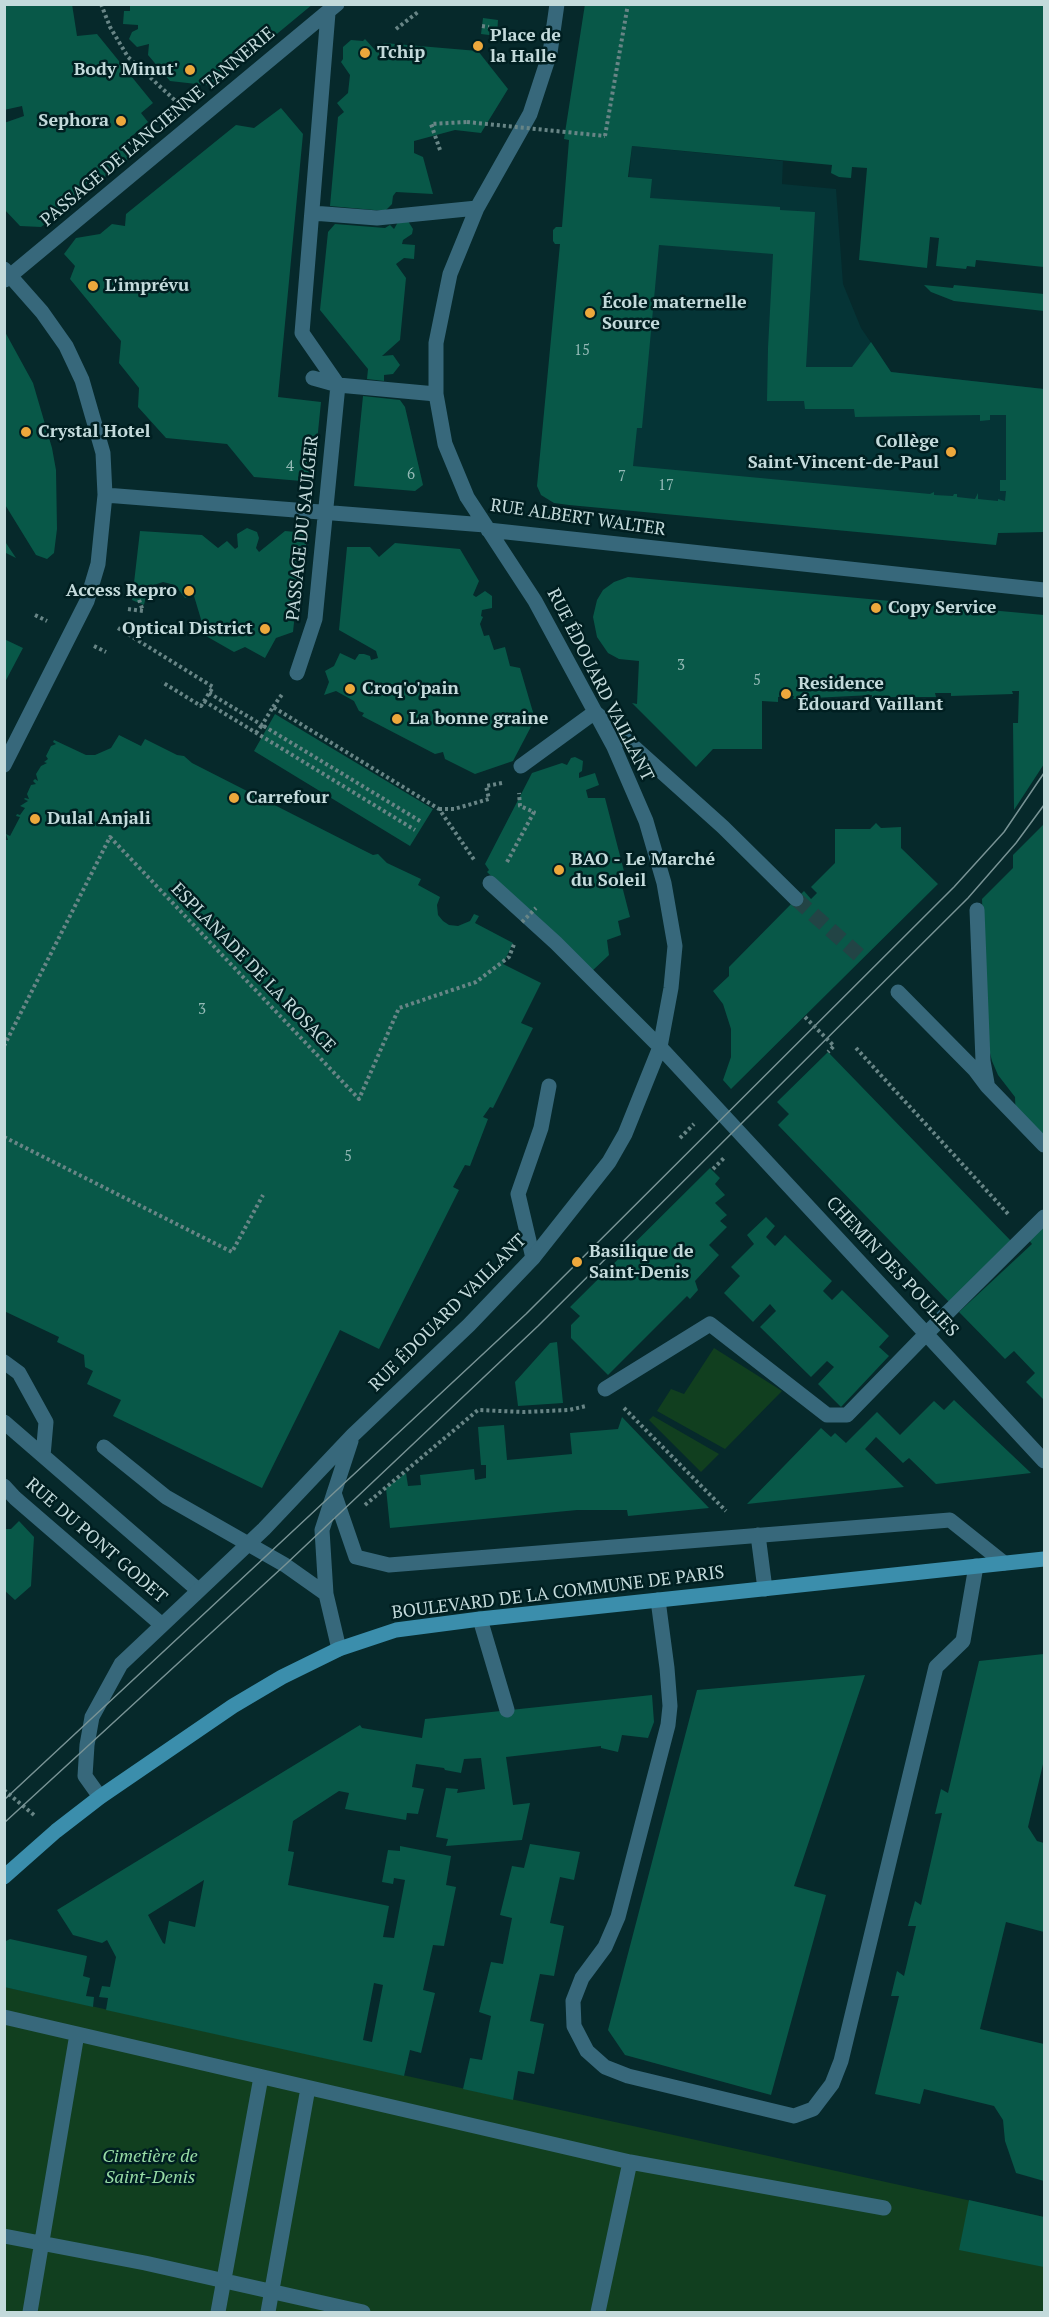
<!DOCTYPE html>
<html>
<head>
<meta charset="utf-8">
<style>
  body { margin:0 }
  #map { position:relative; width:1049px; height:2317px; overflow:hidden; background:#06292b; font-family:"PT Serif",serif }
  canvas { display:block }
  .frame { position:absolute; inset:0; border:6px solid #c3dadb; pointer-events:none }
</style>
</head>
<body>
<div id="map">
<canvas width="1049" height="2317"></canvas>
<div class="frame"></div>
</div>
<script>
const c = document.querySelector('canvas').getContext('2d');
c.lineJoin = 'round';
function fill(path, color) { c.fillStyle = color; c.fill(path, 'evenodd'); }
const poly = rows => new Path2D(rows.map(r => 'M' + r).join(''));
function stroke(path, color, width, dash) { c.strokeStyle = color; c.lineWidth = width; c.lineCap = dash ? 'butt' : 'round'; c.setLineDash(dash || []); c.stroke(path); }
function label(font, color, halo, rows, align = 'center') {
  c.font = font + ' "PT Serif",serif'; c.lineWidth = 5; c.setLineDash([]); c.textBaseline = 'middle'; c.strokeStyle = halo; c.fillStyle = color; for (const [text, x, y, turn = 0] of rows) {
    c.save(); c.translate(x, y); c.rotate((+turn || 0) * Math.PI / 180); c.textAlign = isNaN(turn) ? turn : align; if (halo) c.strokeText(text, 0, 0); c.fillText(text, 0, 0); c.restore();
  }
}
fill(poly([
  [632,146,783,161,782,184,836,189,843,284,861,328,891,372,1044,389,1044,532,998,533,996,545,597,507]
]), '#053436');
fill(poly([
  [714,1348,782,1391,725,1449,657,1411,671,1389,684,1394],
  [653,1416,719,1454,701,1472,649,1420],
  [5,1987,1044,2217,1044,2312,5,2312]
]), '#113f1f');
fill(poly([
  [4,4,72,4,77,36,97,34,153,103,141,113,148,122,124,143,133,155,41,227,20,226,4,209,4,123,24,116,22,106,4,110],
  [130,4,313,4,214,86,170,81,148,55,149,44,137,47,129,39,132,32,138,29,138,25,123,24,124,11,130,11],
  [585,4,1044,4,1044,267,976,260,975,267,967,266,966,269,936,266,939,238,930,237,927,268,859,260,867,168,852,167,851,178,839,177,831,173,832,165,632,146,628,177,652,179,650,198,780,207,780,210,815,212,806,367,852,367,871,342,891,372,1044,389,1044,532,998,533,996,545,569,505,554,503,541,495,537,486,560,244,555,244,553,241,553,230,556,227,562,227,569,140,564,139],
  [659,245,773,254,768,348,767,401,804,401,805,409,854,409,855,417,980,415,980,421,990,420,990,415,1006,415,1006,480,1000,480,1000,491,1006,491,1005,501,998,499,998,501,978,499,978,493,975,499,957,497,957,494,954,494,953,496,934,495,934,492,930,494,633,466,637,428,642,428],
  [483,18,498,20,497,36,481,34],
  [365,39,375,50,384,43,478,51,508,89,481,133,455,130,414,141,414,153,423,157,433,194,396,192,393,196,392,204,385,211,330,206,338,117,344,112,337,103,348,93,350,75,341,62,343,59,343,47,351,40,363,41],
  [281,108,303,134,278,397,321,402,313,482,254,477,227,444,166,438,138,407,139,388,119,363,121,341,70,279,75,266,64,254,76,238,100,234,112,224,125,226,126,214,236,125,254,128],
  [408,221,413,229,412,234,403,240,402,244,415,245,414,259,404,258,396,264,406,278,400,340,382,356,393,355,400,365,393,374,384,375,384,381,367,379,368,369,320,310,328,232,335,224,385,228,390,225,394,229,398,222],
  [924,285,953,288,954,285,1044,294,1044,311,954,301,931,292],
  [4,330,33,383,52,448,56,470,57,529,54,553,47,559,36,555,4,503],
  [363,396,400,400,405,407,423,485,415,491,354,486],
  [247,528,257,532,259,538,256,548,259,552,285,531,307,533,300,613,295,613,293,632,276,638,265,658,245,647,234,652,206,636,194,596,185,598,175,585,163,582,154,585,147,591,144,605,132,600,140,531,202,535,218,548,227,541,235,549,238,547,237,534],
  [4,540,16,558,4,552],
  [395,543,460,549,479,581,473,595,476,597,485,591,492,596,492,608,482,610,481,616,483,617,480,624,484,636,489,635,494,650,505,647,510,666,520,668,535,719,513,761,475,774,445,759,443,752,435,754,362,716,364,713,359,711,354,701,336,691,324,695,329,682,325,671,334,666,340,653,355,660,359,654,364,654,370,656,371,660,378,658,376,651,339,630,347,547,370,547,379,557],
  [628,577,1044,615,1044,764,1014,810,1013,723,1018,723,1019,691,1012,691,1013,694,951,696,951,693,935,693,936,697,872,697,872,695,793,699,794,696,778,697,778,702,762,701,762,749,713,749,696,767,632,703,637,704,639,661,619,659,608,653,597,637,593,617,597,600,603,590,614,582],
  [4,639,23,648,4,684],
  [275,714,433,809,410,846,254,751],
  [119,735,141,746,145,739,177,755,184,756,192,763,359,848,373,855,378,854,387,863,421,879,418,885,440,897,437,905,438,915,443,921,449,925,458,926,470,921,474,914,479,916,475,923,513,943,503,964,541,983,521,1023,533,1028,493,1108,490,1107,483,1117,488,1119,470,1166,465,1165,453,1187,459,1190,379,1349,340,1330,262,1488,113,1416,121,1400,87,1384,93,1371,85,1367,84,1355,57,1342,59,1337,4,1311,4,840,8,840,6,834,10,836,20,817,16,816,17,814,20,815,25,808,20,806,28,801,24,799,25,798,29,799,27,794,31,785,36,784,33,781,35,779,38,781,36,774,41,766,47,763,44,762,48,759,46,756,51,746,56,744,53,742,54,740,86,755,95,755,111,748],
  [575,757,583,761,582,771,579,773,579,778,595,773,599,785,586,790,588,798,605,798,625,875,621,882,630,917,618,921,621,935,607,940,609,955,591,972,487,872,489,870,485,864,532,773,562,763,567,765,571,758],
  [876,823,881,828,901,827,901,848,938,884,731,1089,723,1080,731,1057,731,1029,723,1004,713,991,729,976,729,967,796,899,804,891,811,899,817,893,811,887,835,863,835,829,870,829],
  [1044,824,1044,1151,1016,1122,1015,1097,998,1075,992,1061,987,1041,982,899,1013,868,1013,855],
  [828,1052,1011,1241,949,1302,778,1125,789,1114,777,1102],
  [710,1168,720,1178,715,1184,725,1195,715,1203,727,1215,720,1221,727,1227,709,1245,719,1255,695,1281,698,1290,690,1299,687,1296,608,1375,571,1338,571,1325,580,1316,570,1307],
  [766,1217,775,1226,766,1237,775,1246,785,1235,832,1281,823,1291,832,1300,842,1290,889,1336,879,1347,889,1356,841,1407,818,1384,834,1367,827,1361,811,1377,760,1327,776,1311,770,1304,753,1322,724,1293,740,1276,731,1267,754,1244,747,1235],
  [1044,1223,1044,1400,1026,1382,1035,1373,1014,1351,1005,1359,959,1312,1032,1244,1028,1239],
  [557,1342,563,1403,518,1406,515,1382,550,1343],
  [954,1400,1031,1473,936,1484,909,1458,903,1463,876,1437,865,1449,904,1487,747,1504,821,1428,831,1437,835,1433,846,1443,877,1412,900,1435,934,1401,944,1410],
  [622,1417,709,1508,628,1516,627,1510,577,1510,390,1528,386,1488,406,1473,408,1486,421,1485,420,1475,474,1469,475,1480,486,1478,486,1465,481,1465,478,1427,504,1425,507,1460,572,1454,570,1433,618,1429],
  [19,1521,34,1537,31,1586,15,1600,4,1590,4,1529,11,1529],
  [1044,1654,1044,1760,1028,1827,1037,1841,1044,1843,1044,1932,1006,1922,980,2029,1044,2044,1044,2181,1016,2173,1005,2141,1003,2120,994,2106,924,2089,920,2104,875,2094,899,1996,891,1996,897,1971,904,1976,916,1926,908,1926,915,1901,921,1905,942,1813,935,1814,941,1789,948,1793,979,1661],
  [865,1675,794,1886,826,1895,771,2095,625,2055,608,2030,697,1690],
  [652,1695,654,1722,648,1738,622,1735,618,1752,601,1748,601,1746,506,1757,513,1805,530,1803,522,1840,446,1846,448,1839,436,1837,446,1788,458,1789,457,1793,485,1789,481,1758,464,1759,461,1773,445,1770,444,1768,416,1764,412,1787,424,1789,418,1814,407,1813,406,1820,345,1809,349,1793,339,1791,293,1821,288,1851,294,1852,288,1885,389,1906,383,1937,394,1938,405,1880,394,1878,393,1884,382,1882,388,1850,400,1851,400,1846,451,1856,446,1885,456,1887,444,1946,433,1945,423,1990,435,1993,421,2053,410,2050,404,2076,106,2010,108,1998,99,1997,102,1986,110,1987,116,1957,107,1940,102,1943,73,1935,57,1910,360,1725,362,1728,422,1738,425,1719],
  [204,1880,195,1927,169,1921,165,1944,163,1943,148,1915],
  [374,1983,383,1985,372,2042,363,2040],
  [530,1844,580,1852,574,1880,560,1877,550,1923,564,1926,554,1976,540,1974,530,2021,544,2024,534,2074,518,2071,513,2100,463,2089,470,2058,482,2060,491,2016,479,2012,491,1962,503,1964,512,1918,500,1915,512,1866,524,1868],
  [10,1939,87,1956,83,1976,90,1978,86,1996,94,1997,93,2007,4,1987,4,1942],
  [969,2200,1044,2217,1044,2267,959,2250]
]), '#085848');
stroke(poly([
  [796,899,860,956]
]), '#224445', 15, [15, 8]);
stroke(poly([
  [101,4,110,27,128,57,179,104],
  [482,26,489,27],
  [396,29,418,12],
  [605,136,628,4],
  [440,150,431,124,467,122],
  [128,609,143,611,137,594],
  [35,615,47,621],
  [118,628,213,687,201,706,162,682],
  [94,646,106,652],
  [209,693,262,725,273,707,439,809,475,861],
  [204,701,415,830],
  [273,707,283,693],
  [256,733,262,725,420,821],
  [439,809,454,809,489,799,486,786,502,783],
  [507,862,534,812,520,806,519,793],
  [4,1046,110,837,359,1099,399,1008,476,982,509,957,515,942],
  [856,1048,1009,1215],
  [4,1137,232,1252,263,1195],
  [680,1138,694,1124],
  [713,1169,725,1157],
  [624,1408,726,1511],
  [365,1505,478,1410,524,1412,569,1410,586,1406],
  [4,1790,34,1815]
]), '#688586', 4, [3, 3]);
stroke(poly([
  [533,1258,518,1194,541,1128,549,1086],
  [4,1362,19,1373,46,1422,43,1456],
  [4,1422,198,1590],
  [758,1535,765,1589],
  [658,1600,667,1668,670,1706,668,1725,618,1917,605,1947,582,1978,573,2001,574,2026,587,2051,605,2067,628,2076,794,2116,813,2109,832,2084,841,2061,936,1667,963,1641,976,1566],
  [480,1619,507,1710],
  [4,2017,630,2162,884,2208],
  [4,2236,145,2263,363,2312],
  [30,2312,77,2034],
  [218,2312,261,2077],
  [268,2312,308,2088],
  [598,2312,630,2162]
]), '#37687b', 15);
stroke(poly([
  [312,213,377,218,477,208],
  [4,269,42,312,66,346,82,380,103,453,105,495,98,564,87,601,4,765],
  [5,280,337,4],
  [313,378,338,385,436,394],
  [105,495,485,525],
  [488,530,1044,590],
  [297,673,315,619,338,385,302,333,328,13],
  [521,766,595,712,723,827,796,899],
  [490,883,556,943,660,1047,1044,1461],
  [977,910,983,1061,987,1083],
  [898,992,975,1070,987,1086,1044,1145],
  [605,1389,710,1324,827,1415,847,1415,926,1334,1044,1217],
  [104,1447,166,1497,285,1565,326,1594,339,1649],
  [4,1486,15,1498,162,1625],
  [334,1493,356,1557,389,1565,950,1520,1004,1563],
  [326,1594,322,1530,351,1441],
  [100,1797,85,1776,87,1745,92,1717,121,1664,264,1529,353,1435,469,1325,533,1258,609,1162,625,1134,660,1047,671,988,675,946,664,883,646,821,614,747,535,601,467,497,445,444,436,394,436,343,450,274,477,208,530,114,550,53,557,4]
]), '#37687b', 15);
stroke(poly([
  [4,1877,56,1831,100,1797,233,1706,282,1677,339,1649,396,1630,480,1619,1044,1559]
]), '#3b8eac', 15);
stroke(poly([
  [4,1800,526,1314,954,887,1004,832,1044,773],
  [4,1823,285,1565,538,1326,968,898,1016,843,1044,805]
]), '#789395', 1.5);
stroke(poly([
  [467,122,605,136],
  [522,922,536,908],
  [805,1017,834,1046,828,1052]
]), '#688586', 4, [3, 3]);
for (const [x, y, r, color] of [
  [478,46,6,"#eda83c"],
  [365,53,6,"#eda83c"],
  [190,70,6,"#eda83c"],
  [121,121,6,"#eda83c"],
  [93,286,6,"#eda83c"],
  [590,313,6,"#eda83c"],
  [26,432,6,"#eda83c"],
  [951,452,6,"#eda83c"],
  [189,591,6,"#eda83c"],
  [876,608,6,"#eda83c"],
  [265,629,6,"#eda83c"],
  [350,689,6,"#eda83c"],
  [786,694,6,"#eda83c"],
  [397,719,6,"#eda83c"],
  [234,798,6,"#eda83c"],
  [35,819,6,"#eda83c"],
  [559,870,6,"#eda83c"],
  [577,1262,6,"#eda83c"]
]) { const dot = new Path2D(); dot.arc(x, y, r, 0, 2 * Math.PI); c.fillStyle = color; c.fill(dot); stroke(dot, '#001f21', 2); }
label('15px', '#94bab6', null, [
  ["15",582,351],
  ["4",290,467],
  ["6",411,475],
  ["7",622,477],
  ["17",666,486],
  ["3",681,666],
  ["5",757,681],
  ["3",202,1010],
  ["5",348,1157]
]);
label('bold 18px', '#c3dadb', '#001f21', [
  ["Place de",490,36],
  ["la Halle",490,57],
  ["Tchip",377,53],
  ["Body Minut'",178,70,"right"],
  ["Sephora",109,121,"right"],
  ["L'imprévu",105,286],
  ["École maternelle",602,303],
  ["Source",602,324],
  ["Crystal Hotel",38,432],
  ["Collège",939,442,"right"],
  ["Saint-Vincent-de-Paul",939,463,"right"],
  ["Access Repro",177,591,"right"],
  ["Copy Service",888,608],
  ["Optical District",253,629,"right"],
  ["Residence",798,684],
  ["Édouard Vaillant",798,705],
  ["Croq'o'pain",362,689],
  ["La bonne graine",409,719],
  ["Carrefour",246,798],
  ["Dulal Anjali",47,819],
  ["BAO - Le Marché",571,860],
  ["du Soleil",571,881],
  ["Basilique de",589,1252],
  ["Saint-Denis",589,1273]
], 'left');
label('18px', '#c3dadb', '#001f21', [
  ["PASSAGE DE L'ANCIENNE TANNERIE",158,127,-40],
  ["RUE ALBERT WALTER",578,518,8],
  ["PASSAGE DU SAULGER",303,528,-84],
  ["RUE ÉDOUARD VAILLANT",600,685,63],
  ["ESPLANADE DE LA ROSACE",253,968,46],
  ["CHEMIN DES POULIES",892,1267,47],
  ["RUE ÉDOUARD VAILLANT",448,1313,-45],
  ["RUE DU PONT GODET",96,1541,41],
  ["BOULEVARD DE LA COMMUNE DE PARIS",558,1593,-7]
]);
label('italic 18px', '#98dda6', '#001f21', [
  ["Cimetière de",150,2157],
  ["Saint-Denis",150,2178]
]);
</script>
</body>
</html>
